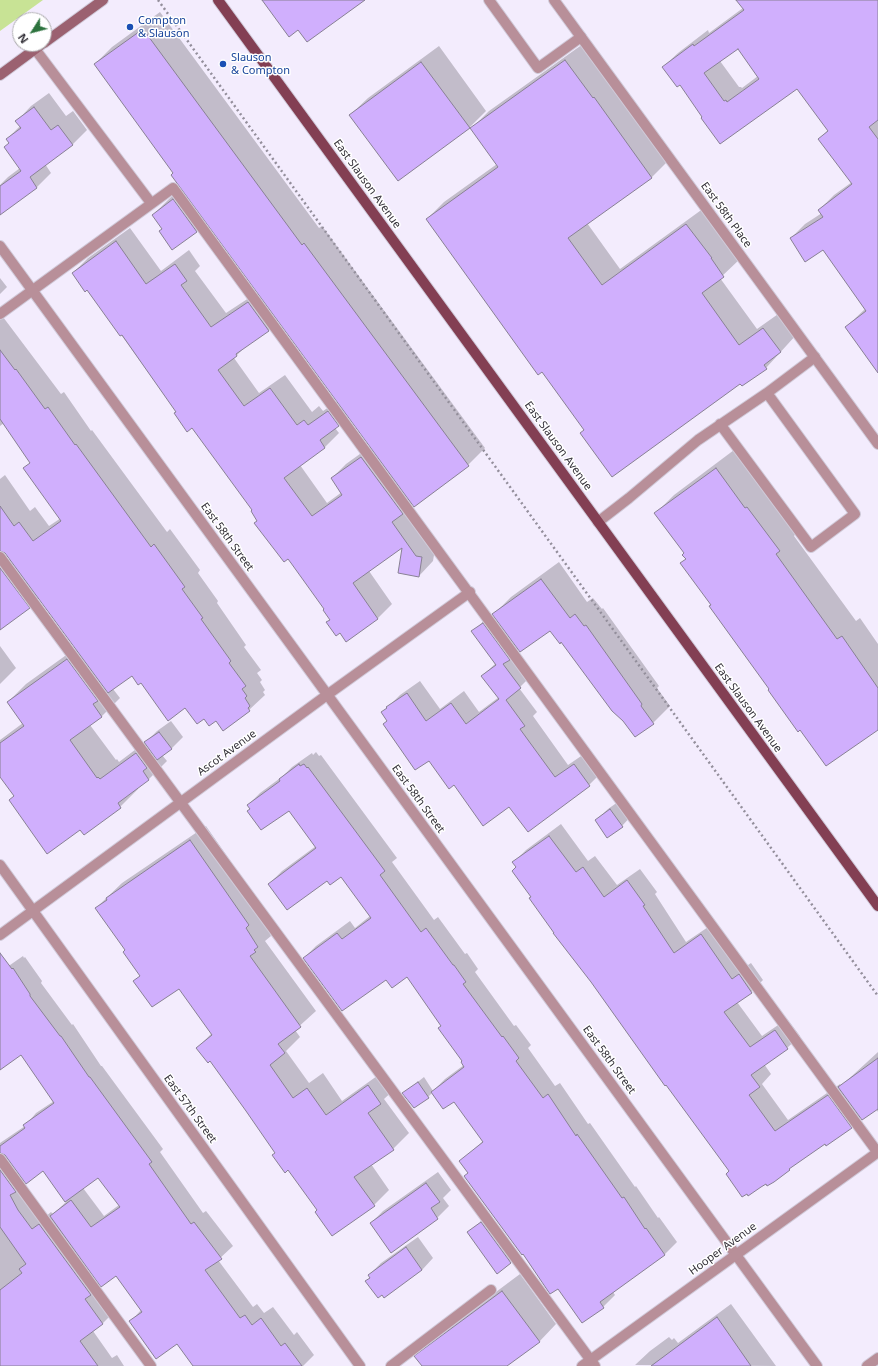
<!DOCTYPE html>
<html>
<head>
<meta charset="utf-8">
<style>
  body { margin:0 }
  #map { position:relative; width:878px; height:1366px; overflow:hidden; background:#f3ecfd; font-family:"Noto Sans",sans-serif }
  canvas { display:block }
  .north { position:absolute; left:12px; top:12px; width:40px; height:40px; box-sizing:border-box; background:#fff; border:1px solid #adacaf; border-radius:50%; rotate:234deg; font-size:11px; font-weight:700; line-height:16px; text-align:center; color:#322f37 }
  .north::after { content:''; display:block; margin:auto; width:14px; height:18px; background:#2d733e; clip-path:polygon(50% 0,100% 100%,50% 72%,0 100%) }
</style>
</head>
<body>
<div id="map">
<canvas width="878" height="1366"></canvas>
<div class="north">N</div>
</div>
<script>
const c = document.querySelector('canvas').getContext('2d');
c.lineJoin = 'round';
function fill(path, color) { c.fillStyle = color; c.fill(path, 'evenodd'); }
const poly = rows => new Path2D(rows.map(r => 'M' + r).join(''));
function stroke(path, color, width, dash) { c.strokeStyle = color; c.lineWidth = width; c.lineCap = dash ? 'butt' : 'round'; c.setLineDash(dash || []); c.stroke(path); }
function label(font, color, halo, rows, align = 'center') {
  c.font = font + ' "Noto Sans",sans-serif'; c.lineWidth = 3; c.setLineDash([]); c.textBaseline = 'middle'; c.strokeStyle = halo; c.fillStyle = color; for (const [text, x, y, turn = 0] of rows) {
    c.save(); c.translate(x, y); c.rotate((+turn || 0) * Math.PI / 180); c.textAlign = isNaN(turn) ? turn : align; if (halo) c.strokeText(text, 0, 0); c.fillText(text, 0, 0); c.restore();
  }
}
fill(poly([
  [0,0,43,0,0,31]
]), '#c8e395');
fill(poly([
  [737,0,878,0,878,371,846,327,865,309,823,249,791,238,805,224,822,213,819,210,834,195,852,182,819,139,828,130,797,88,704,117,680,84,663,67,678,53,708,30,709,33,743,8],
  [738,48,758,76,742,88,741,87,739,87,720,61],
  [160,12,319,228,322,226,485,448,468,465,413,503,407,509,436,543,433,561,419,576,404,546,369,571,392,604,378,618,346,640,340,632,327,623,331,619,325,609,292,563,258,520,254,510,192,426,177,412,88,289,73,273,88,258,130,228,161,271,189,250,200,266,195,271,226,313,258,292,206,222,197,231,172,249,163,229,153,215,181,187,175,173,95,64,112,47],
  [279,320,338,401,323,411,319,406,312,412,285,375,259,393,234,358,247,345,269,330],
  [348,416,371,446,346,464,332,478,342,492,327,503,300,465,324,448,339,433,335,428],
  [583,44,669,160,652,177,587,223,620,269,704,208,740,259,720,278,757,329,781,312,797,334,766,368,740,383,585,429,542,371,427,219,444,202,497,164,472,128,489,111],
  [439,46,486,111,469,128,350,115,368,98],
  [49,93,66,116,73,111,87,130,73,144,45,164,51,173,36,188,0,200,0,185,8,177,20,168,7,139,20,126,17,121,31,106],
  [0,278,7,287,0,294],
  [0,313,61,394,64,392,91,431,92,430,167,532,170,529,200,570,198,573,218,601,217,603,246,645,244,647,261,670,257,673,262,680,260,682,265,690,263,692,265,695,249,710,216,719,204,718,141,681,132,675,113,689,120,698,102,716,90,725,116,760,117,759,119,762,148,740,157,731,171,721,183,737,171,749,162,755,167,761,149,779,137,787,138,789,120,807,81,828,15,796,0,775,0,740,23,723,8,702,26,684,76,648,39,598,29,608,0,629,0,565,10,558,0,547,0,479,5,475,30,511,35,507,49,526,61,518,25,468,31,462,4,423,0,426],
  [734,450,797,532,794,536,856,621,860,618,878,644,878,729,770,689,712,604,682,563,686,559,685,553,656,513,674,495],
  [559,562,587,602,593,598,602,609,603,608,659,686,657,688,670,706,653,723,561,641,550,629,519,649,516,652,533,674,519,688,537,712,533,716,568,765,587,752,602,772,589,785,528,831,509,806,454,784,388,720,382,713,400,695,420,681,440,709,464,691,479,712,499,697,482,676,495,664,473,631,486,619,496,612,511,597],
  [0,646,16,668,0,684],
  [316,752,319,756,321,755,397,858,392,862,434,920,438,917,465,954,467,953,478,969,475,972,514,1026,516,1025,531,1045,528,1048,555,1086,560,1083,588,1124,590,1123,635,1187,636,1186,658,1218,659,1217,677,1242,665,1254,613,1292,615,1295,603,1307,558,1288,461,1161,483,1141,454,1100,433,1092,428,1097,404,1093,424,1077,433,1091,445,1079,464,1065,463,1061,442,1025,408,975,386,979,304,958,316,946,350,921,355,928,370,916,341,876,327,880,269,884,282,871,316,846,289,810,248,805,260,793,283,776,292,767,312,753,313,755],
  [622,799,633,814,622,826,596,820,608,809],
  [561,824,588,861,595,856,617,885,640,869,657,892,655,894,686,942,714,923,745,967,751,963,763,980,751,992,737,1002,762,1036,787,1019,800,1036,787,1048,764,1064,771,1074,762,1084,788,1120,840,1084,841,1086,878,1052,878,1112,876,1109,861,1117,851,1127,825,1143,794,1164,789,1169,766,1183,730,1171,532,897,514,862,526,850],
  [206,826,264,909,273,931,270,934,271,936,265,941,316,1011,295,1030,300,1037,286,1051,309,1083,323,1073,342,1101,384,1071,396,1088,384,1099,409,1133,393,1149,371,1164,389,1190,374,1205,318,1210,210,1060,197,1048,212,1033,179,987,141,975,126,950,96,908,122,883],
  [23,956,24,958,25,957,42,981,41,983,72,1025,73,1024,101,1066,102,1066,163,1149,160,1152,203,1213,206,1211,233,1246,218,1260,253,1307,257,1304,264,1313,273,1307,294,1335,297,1332,314,1355,303,1366,194,1366,177,1343,130,1322,141,1310,116,1275,97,1288,114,1312,103,1323,93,1331,112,1358,117,1355,124,1366,0,1366,0,1143,25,1126,36,1113,54,1101,21,1053,0,1069,0,972],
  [44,1170,66,1202,53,1214,51,1212,44,1218,22,1184],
  [98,1176,119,1205,104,1216,83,1188],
  [438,1172,451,1190,443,1198,449,1206,437,1218,371,1223,383,1211],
  [487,1217,516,1257,497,1272,468,1232],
  [418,1237,433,1258,422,1270,367,1281,371,1277,369,1275,381,1263],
  [520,1274,556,1324,539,1342,496,1366,423,1366,416,1356,433,1339],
  [731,1304,776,1366,635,1365,650,1351,669,1337,672,1340,674,1338,678,1343]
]), '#0003');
const building = poly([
  [262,0,365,0,307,42,298,30,289,37,262,0],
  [736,0,878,0,878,120,869,127,878,139,878,373,845,327,866,311,823,250,805,262,790,238,823,217,818,210,852,184,818,139,828,131,797,89,720,144,701,118,702,117,680,85,677,87,662,67,693,44,694,46,744,10,736,0],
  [738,49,759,79,727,102,726,100,724,101,704,73,738,49],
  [143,29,302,245,304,243,469,466,414,507,171,175,173,173,94,64,143,29],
  [565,60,593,98,594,97,652,178,568,238,602,285,686,224,712,258,711,258,724,277,702,293,739,345,763,328,781,352,764,365,767,369,742,386,740,384,612,477,580,433,584,430,542,372,538,375,426,219,498,167,470,128,565,60],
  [421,62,470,128,398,181,349,115,421,62],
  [34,107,51,130,58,125,73,145,30,177,37,188,0,215,0,186,21,171,4,147,9,143,6,139,21,128,15,121,34,107],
  [173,199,197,232,172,250,159,231,162,229,152,215,173,199],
  [116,241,146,284,175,264,187,281,181,285,211,327,248,302,269,331,236,354,237,356,218,370,244,406,270,388,297,425,304,420,308,425,328,411,339,426,320,440,325,448,284,478,312,516,342,495,331,478,361,457,403,514,392,522,416,556,422,557,419,577,398,573,402,548,353,583,378,619,346,642,340,633,336,636,326,622,330,620,323,610,324,609,291,563,288,559,284,562,254,523,257,521,251,511,252,510,192,428,187,432,174,413,176,412,122,335,120,336,87,290,85,292,72,273,116,241],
  [0,350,15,370,16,369,45,409,48,407,75,445,76,444,151,547,154,544,185,587,182,589,203,618,201,619,231,661,229,663,246,686,242,689,247,696,245,698,250,706,248,708,250,711,223,731,216,721,209,726,204,719,197,724,185,708,168,721,141,683,138,685,132,676,108,693,5,553,0,551,0,506,14,526,19,522,33,541,61,521,23,468,30,463,0,419,0,350],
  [716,468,745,508,747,507,780,551,776,554,837,639,842,636,878,688,878,730,826,766,800,730,798,732,768,690,769,689,709,606,711,605,680,563,686,559,682,555,684,553,654,513,716,468],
  [0,568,30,608,0,630,0,568],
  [541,579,570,618,575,614,584,626,586,625,642,704,641,706,654,724,635,737,623,721,612,711,561,642,560,644,550,631,520,652,492,614,541,579],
  [483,623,510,660,503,664,521,688,506,700,525,726,520,729,555,777,574,764,590,786,528,832,509,807,483,826,454,785,449,789,429,761,415,770,383,724,387,721,381,712,387,708,386,707,407,693,426,721,451,703,466,724,499,699,481,676,496,665,471,631,483,623],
  [67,659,98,701,93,704,102,717,70,740,97,778,98,777,100,779,136,753,147,768,143,771,149,780,118,803,121,808,84,835,80,830,47,854,9,800,14,796,0,777,0,743,24,726,7,702,67,659],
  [159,732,172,749,157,760,144,742,159,732],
  [299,764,300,766,304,764,307,768,308,767,385,871,380,875,421,932,426,928,453,965,454,965,466,982,463,984,502,1037,503,1036,519,1058,516,1061,543,1098,548,1094,576,1136,577,1134,622,1198,624,1197,645,1229,646,1228,665,1255,600,1302,604,1308,582,1323,558,1289,550,1294,523,1254,522,1255,464,1176,468,1173,459,1161,483,1142,454,1102,443,1109,431,1092,464,1067,461,1062,462,1061,438,1028,441,1026,407,977,392,988,386,980,342,1011,303,958,337,933,342,939,371,918,341,877,330,885,327,881,287,910,268,884,316,848,289,811,261,830,247,811,250,809,247,805,280,781,279,779,299,764],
  [610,809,623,827,607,838,595,820,610,809],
  [549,836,576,872,583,867,604,897,627,880,645,905,643,906,674,953,701,934,732,979,739,974,752,993,724,1012,750,1047,775,1030,788,1049,751,1075,760,1087,749,1095,775,1131,828,1095,852,1128,826,1146,825,1144,789,1169,790,1170,774,1182,767,1186,766,1184,761,1187,748,1196,747,1194,742,1197,726,1174,729,1171,666,1085,665,1086,591,982,553,933,554,933,529,898,531,897,512,871,516,867,512,862,549,836],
  [190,840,249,925,246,928,258,947,254,950,256,952,250,956,301,1027,278,1044,285,1053,270,1065,293,1098,307,1088,326,1115,368,1085,381,1104,368,1113,394,1150,354,1177,375,1206,332,1236,315,1212,317,1210,288,1170,285,1173,272,1155,275,1153,246,1111,210,1061,208,1063,196,1048,212,1035,179,989,152,1007,133,981,140,976,123,952,125,950,95,908,107,900,106,898,190,840],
  [0,953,12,969,13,968,30,994,30,996,60,1036,61,1036,89,1077,90,1077,152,1162,149,1164,191,1224,194,1222,222,1259,205,1270,240,1318,245,1315,252,1325,261,1318,281,1346,285,1343,302,1366,193,1366,177,1344,156,1359,129,1321,142,1312,116,1276,101,1287,50,1216,71,1200,91,1227,120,1207,98,1178,65,1202,43,1171,26,1184,5,1155,0,1153,0,1146,25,1128,23,1125,54,1103,21,1055,0,1070,0,953],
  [878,1058,878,1109,862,1120,838,1087,878,1058],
  [418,1082,429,1098,414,1108,402,1093,418,1082],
  [0,1170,16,1192,10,1195,18,1210,32,1229,39,1224,91,1295,85,1299,103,1324,80,1341,98,1366,0,1366,0,1290,22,1273,19,1269,26,1264,0,1227,0,1170],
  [426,1183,440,1202,431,1208,438,1219,391,1253,370,1223,426,1183],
  [481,1222,511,1263,497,1274,467,1232,481,1222],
  [406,1247,422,1270,384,1298,382,1295,378,1298,365,1281,370,1278,368,1275,406,1247],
  [502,1291,540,1342,507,1366,422,1366,414,1356,502,1291],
  [717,1317,751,1366,651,1366,717,1317]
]);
fill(building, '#d0affd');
stroke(building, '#888094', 1);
const service = poly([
  [489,0,538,68,581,37],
  [35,49,151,203],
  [0,314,173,188,878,1153],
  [720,424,811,547,855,514,767,393,815,357],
  [598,522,629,498,698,440,767,393],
  [0,557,595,1366],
  [0,1159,151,1366],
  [391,1366,491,1290],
  [867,1366,878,1358]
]);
const minor = poly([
  [554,0,878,444],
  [0,246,817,1366],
  [0,865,360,1366],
  [0,935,327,695,470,592]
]);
const tertiary = poly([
  [582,1366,878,1152]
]);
const secondary = poly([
  [44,43,103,0],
  [0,75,42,44]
]);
const primary = poly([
  [218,0,878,906]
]);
stroke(service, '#d0cad9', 12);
stroke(minor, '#d0cad9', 12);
stroke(tertiary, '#d0cad9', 12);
stroke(secondary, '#d0cad9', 12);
stroke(primary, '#d0cad9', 12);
stroke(poly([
  [158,0,878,996]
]), '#938e9b', 2.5, [2, 3]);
stroke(service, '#b88f99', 10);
stroke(minor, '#b88f99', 10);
stroke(tertiary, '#b88f99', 10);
stroke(secondary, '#9b6170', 10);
stroke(primary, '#833f53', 10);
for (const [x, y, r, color] of [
  [130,27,4,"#1a4fb4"],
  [223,64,4,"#1a4fb4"]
]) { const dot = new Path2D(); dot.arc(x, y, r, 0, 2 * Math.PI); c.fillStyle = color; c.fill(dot); stroke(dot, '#fff', 1.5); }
label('11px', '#164399', '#fff', [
  ["Compton",138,21],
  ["& Slauson",138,34],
  ["Slauson",231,58],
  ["& Compton",231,71]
], 'left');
label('11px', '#322f37', '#fff', [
  ["East Slauson Avenue",367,184,54],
  ["East 58th Place",726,215,54],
  ["East Slauson Avenue",558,446,54],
  ["East 58th Street",227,537,54],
  ["East Slauson Avenue",748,708,54],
  ["Ascot Avenue",227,753,-36],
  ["East 58th Street",418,799,54],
  ["East 58th Street",609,1060,54],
  ["East 57th Street",190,1109,54],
  ["Hooper Avenue",723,1249,-36]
]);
</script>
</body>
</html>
